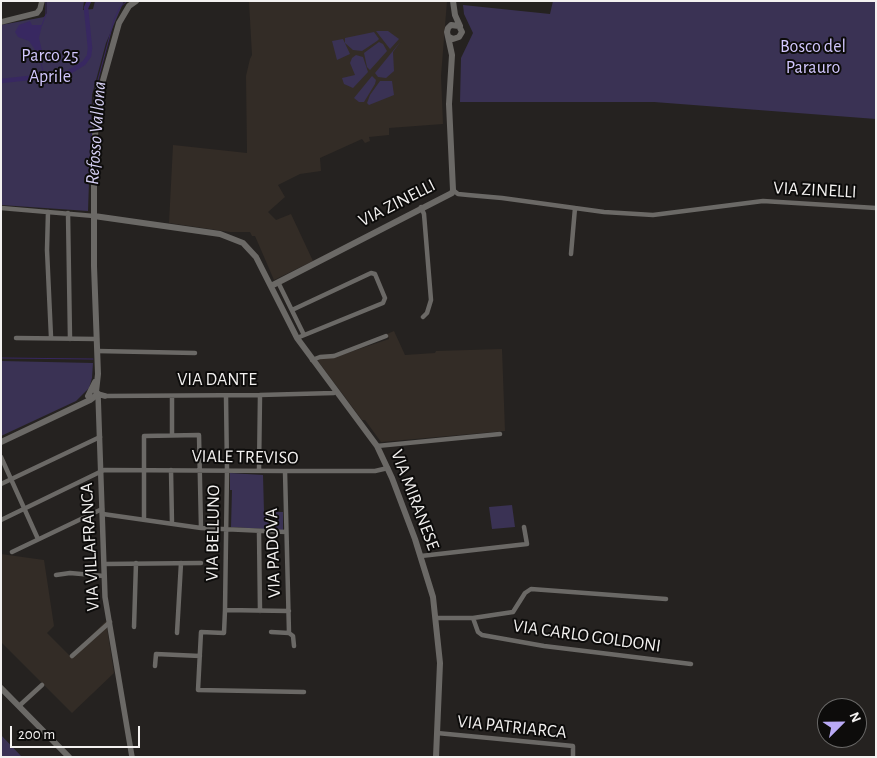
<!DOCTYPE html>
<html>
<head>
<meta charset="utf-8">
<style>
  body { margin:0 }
  #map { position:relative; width:877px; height:758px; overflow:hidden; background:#252220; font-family:"Alegreya Sans",sans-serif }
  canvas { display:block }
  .frame { position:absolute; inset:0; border:2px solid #f3f1f0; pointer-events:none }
  .north { position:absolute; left:817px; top:698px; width:50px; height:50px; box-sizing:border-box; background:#0d0c0b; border:1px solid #696867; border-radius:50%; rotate:67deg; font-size:14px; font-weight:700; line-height:20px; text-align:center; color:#f3f1f0 }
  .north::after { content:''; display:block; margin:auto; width:18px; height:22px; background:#baaaf6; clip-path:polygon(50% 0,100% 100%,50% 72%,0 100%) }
  .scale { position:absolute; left:10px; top:726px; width:130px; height:22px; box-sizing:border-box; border:2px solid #f3f1f0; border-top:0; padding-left:6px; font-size:15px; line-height:18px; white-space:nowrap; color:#f3f1f0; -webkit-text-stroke:4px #0d0c0b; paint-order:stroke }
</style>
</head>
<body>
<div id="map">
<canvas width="877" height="758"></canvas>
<div class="frame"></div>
<div class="north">N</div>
<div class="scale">200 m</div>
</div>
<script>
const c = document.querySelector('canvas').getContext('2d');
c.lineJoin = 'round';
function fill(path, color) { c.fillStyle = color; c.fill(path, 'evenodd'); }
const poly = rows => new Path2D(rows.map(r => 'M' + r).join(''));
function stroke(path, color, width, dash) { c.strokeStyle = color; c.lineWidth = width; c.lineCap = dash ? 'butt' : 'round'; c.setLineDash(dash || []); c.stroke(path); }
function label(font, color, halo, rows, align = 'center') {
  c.font = font + ' "Alegreya Sans",sans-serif'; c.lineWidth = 4; c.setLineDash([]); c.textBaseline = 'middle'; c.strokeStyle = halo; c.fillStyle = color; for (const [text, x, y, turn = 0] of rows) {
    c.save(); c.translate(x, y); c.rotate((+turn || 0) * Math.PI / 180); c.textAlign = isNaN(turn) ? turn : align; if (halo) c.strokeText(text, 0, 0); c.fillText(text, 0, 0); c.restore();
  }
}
fill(poly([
  [279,1,447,1,441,76,443,124,389,128,389,135,369,137,370,141,365,143,362,139,320,158,321,171,300,174,278,185,285,197,268,212,276,220,291,214,313,261,274,280,255,236,252,236,250,232,230,232,169,223,173,145,247,153,246,76,250,59,252,55,249,2],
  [394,331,405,355,435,353,436,351,502,349,505,431,381,442,365,420,362,420,318,361,319,358,335,357,389,339,387,334],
  [1,554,44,560,54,626,47,633,70,656,106,621,114,673,72,713,1,642]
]), '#332c26');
fill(poly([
  [47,1,84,1,83,10,93,9,95,1,124,1,106,43,92,95,88,211,1,205,1,25,44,17,47,13],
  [553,1,876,1,876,119,654,102,460,102,461,58,473,33,464,14,463,5,550,14],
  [376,31,388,31,399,39,390,49],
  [374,32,379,39,377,41,362,51,353,50,345,43,345,38],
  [343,39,350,54,337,60,332,41],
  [401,41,393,52,394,71,386,78,378,77,375,73],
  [379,42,383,44,387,51,370,70,367,67,364,53],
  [356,55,363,57,368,72,353,88,344,84,342,78,355,75,350,63,352,58],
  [372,76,376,80,375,84,364,102,359,102,354,98],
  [380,81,392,81,394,95,369,105,367,103,370,95],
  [1,361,93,363,92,378,89,388,76,401,1,436],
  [230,473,263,475,264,512,283,512,283,530,231,527,232,490,230,490],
  [512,505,515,527,492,529,489,507],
  [1,735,22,757,1,757]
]), '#3a3254');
fill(poly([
  [30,21,32,25,42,25,39,38,43,55,41,59,37,57,35,50,29,41,18,37,15,32,19,25]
]), '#382861');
stroke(poly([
  [42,25,46,14,46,1],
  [40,58,44,76],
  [91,146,92,119,95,91,114,20,120,7,127,1],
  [1,358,93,359]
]), '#382861', 1);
stroke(poly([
  [1,81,66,74,84,63,89,56,90,48,86,8,89,1]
]), '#382861', 4.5);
stroke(poly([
  [453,190,458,194,468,195,502,198,604,212,653,215,763,201,876,208],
  [421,207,424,214,431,300,427,313,423,317],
  [1,208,94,216],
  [48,212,47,250,51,337],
  [68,213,70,339],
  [571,254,575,208],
  [278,282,304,335],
  [292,310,371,273,375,274,385,298,383,303,297,338],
  [16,338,97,339],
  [97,351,195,353],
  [312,360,320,357,334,356,386,336],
  [105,396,260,395,334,393,336,391],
  [226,396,227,470,225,610,289,611],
  [172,435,172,396],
  [377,446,500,434],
  [1,457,38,539],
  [171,470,172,524],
  [259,471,260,395],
  [1,484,100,437],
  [103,514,201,528,286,532],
  [1,520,104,470,285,471,375,471,388,468],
  [144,520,144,436,199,435,201,528],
  [259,532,260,611],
  [12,552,102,509],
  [421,556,527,544,524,527],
  [104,564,201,563],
  [56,575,70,573,104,576],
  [225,610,224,633,201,632,198,690,304,692],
  [436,618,473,618,513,612,525,593,531,589,666,599],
  [473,618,478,632,482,635,544,646,691,664],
  [134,627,136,563],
  [271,632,289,633,285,471],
  [177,633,181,563],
  [289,633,293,636,294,646],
  [72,656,110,622],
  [155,666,156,654,200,656],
  [19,706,42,685],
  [437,733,573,746,573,757]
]), '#6b6966', 4.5);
stroke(poly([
  [1,22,37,13,40,9,42,1],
  [105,396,98,394,105,597,132,757]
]), '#6b6966', 5.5);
stroke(poly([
  [453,1,455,15,460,26],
  [94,216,220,234,243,243,256,257,297,338,377,446,392,478,415,539,433,597,440,663,436,757],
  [271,286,452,193,453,190,449,104,452,55,447,32,448,28,451,25,459,26,462,32,459,37,453,39,449,37],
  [98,394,96,392,98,374,94,266,94,155,97,102,119,23,129,6,136,1],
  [88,396,95,382],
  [1,442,90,400,98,394],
  [1,688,69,757]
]), '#6b6966', 6);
label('18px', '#d2c7fe', '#0d0c0b', [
  ["Bosco del",813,47],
  ["Parauro",813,68],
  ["Parco 25",50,56],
  ["Aprile",50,77]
]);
label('18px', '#f3f1f0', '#0d0c0b', [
  ["VIA ZINELLI",815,190,3],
  ["VIA ZINELLI",397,203,-27],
  ["VIA DANTE",217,380],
  ["VIALE TREVISO",245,457,1],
  ["VIA MIRANESE",415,500,69],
  ["VIA BELLUNO",213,533,-89],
  ["VIA VILLAFRANCA",90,547,-93],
  ["VIA PADOVA",273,553,-92],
  ["VIA CARLO GOLDONI",587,636,8],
  ["VIA PATRIARCA",512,727,6]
]);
label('italic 19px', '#d6d0f5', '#0d0c0b', [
  ["Refosso Vallona",96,133,-86]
]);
</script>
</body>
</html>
